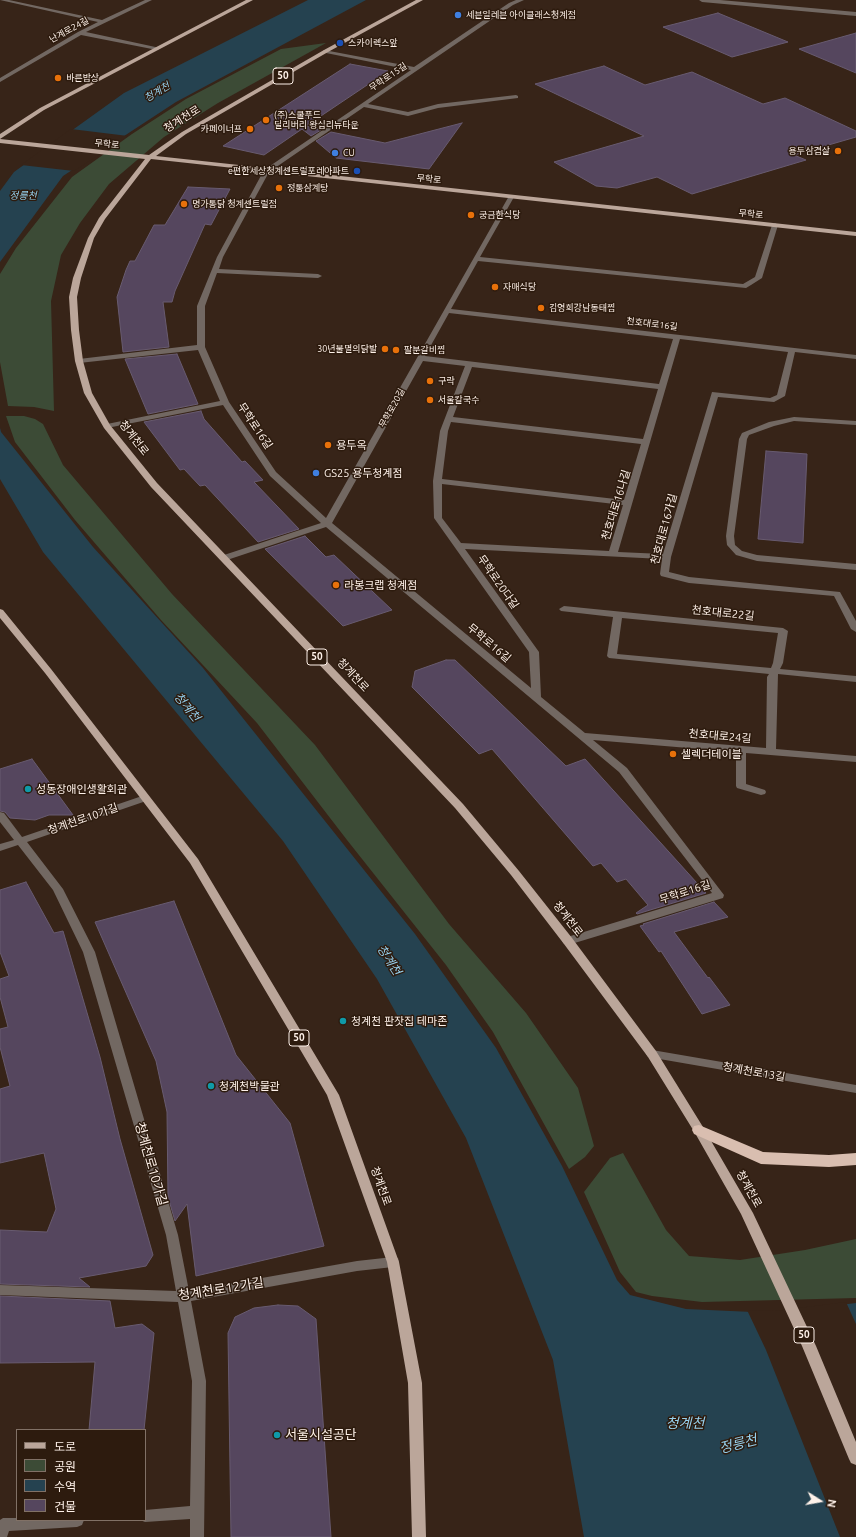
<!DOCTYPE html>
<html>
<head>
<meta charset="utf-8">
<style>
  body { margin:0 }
  #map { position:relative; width:856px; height:1537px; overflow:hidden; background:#372418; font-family:Ubuntu,"Noto Sans KR",sans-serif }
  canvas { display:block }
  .legend { position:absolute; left:16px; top:1429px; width:130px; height:92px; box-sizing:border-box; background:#2d1b0e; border:1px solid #817166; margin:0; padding:5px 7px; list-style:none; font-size:12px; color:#fef1e9 }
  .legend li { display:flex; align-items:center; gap:8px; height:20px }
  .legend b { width:20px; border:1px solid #817166 }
  .north { position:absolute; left:800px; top:1481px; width:40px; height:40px; -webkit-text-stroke:3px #2d1b0e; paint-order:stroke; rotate:101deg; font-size:11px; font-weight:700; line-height:16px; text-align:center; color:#fef1e9 }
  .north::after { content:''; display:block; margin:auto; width:14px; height:18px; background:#fef1e9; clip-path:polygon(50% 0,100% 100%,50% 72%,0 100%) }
</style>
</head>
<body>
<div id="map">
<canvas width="856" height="1537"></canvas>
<ul class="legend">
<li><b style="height:5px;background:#bba69a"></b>도로</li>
<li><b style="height:11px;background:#3c4b36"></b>공원</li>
<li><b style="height:11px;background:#254250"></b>수역</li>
<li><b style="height:11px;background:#55465e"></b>건물</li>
</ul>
<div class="north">N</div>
</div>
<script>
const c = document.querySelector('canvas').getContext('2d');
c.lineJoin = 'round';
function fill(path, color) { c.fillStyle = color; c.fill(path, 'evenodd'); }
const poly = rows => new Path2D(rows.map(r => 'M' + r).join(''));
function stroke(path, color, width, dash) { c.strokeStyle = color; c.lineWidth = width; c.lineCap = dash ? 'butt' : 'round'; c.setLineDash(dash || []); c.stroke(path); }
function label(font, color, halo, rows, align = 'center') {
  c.font = font + ' Ubuntu,"Noto Sans KR",sans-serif'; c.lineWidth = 3; c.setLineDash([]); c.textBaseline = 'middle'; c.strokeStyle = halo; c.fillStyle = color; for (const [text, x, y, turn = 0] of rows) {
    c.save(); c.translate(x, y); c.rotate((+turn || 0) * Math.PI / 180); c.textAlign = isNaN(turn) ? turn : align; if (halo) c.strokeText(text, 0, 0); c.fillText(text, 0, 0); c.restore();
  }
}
fill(poly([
  [326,43,218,103,164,137,109,184,80,223,61,255,51,301,54,411,34,407,8,406,0,362,0,274,16,248,72,177,132,134,186,99,281,49],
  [6,416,24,416,35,419,43,424,63,465,172,594,315,745,449,924,526,1013,578,1088,594,1146,585,1157,569,1169,493,1032,446,965,347,840,257,723,161,620,75,520,15,442],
  [623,1153,666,1230,689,1256,740,1260,805,1250,856,1239,856,1298,702,1302,652,1296,636,1292,620,1272,584,1192,610,1158]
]), '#3c4b36');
fill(poly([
  [308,0,366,0,176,102,63,176,0,262,0,191,14,172,124,93],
  [0,428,1,432,93,547,203,668,415,934,496,1048,562,1166,617,1280,630,1295,686,1309,775,1313,856,1303,856,1537,584,1537,553,1360,466,1138,377,979,283,841,43,552,0,479]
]), '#254250');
fill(poly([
  [71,129,128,136,74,171,21,165],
  [846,1302,856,1324,856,1537,840,1537,766,1350,747,1310,775,1311]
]), '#372418');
const building = poly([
  [718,13,788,42,732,57,663,27,718,13],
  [856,33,856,73,799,49,856,33],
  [350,64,388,71,306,126,321,130,311,136,302,129,264,155,223,146,350,64],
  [604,66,645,85,692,72,763,104,785,98,856,131,856,137,794,155,806,160,692,194,657,177,617,188,596,186,554,162,644,136,535,84,604,66],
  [462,123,429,169,336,158,316,141,331,132,385,143,462,123],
  [188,187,230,189,211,225,205,224,175,291,172,302,163,302,169,347,123,352,117,297,126,270,130,261,135,261,154,225,165,225,188,187],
  [177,354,198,404,148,414,125,359,177,354],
  [201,411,204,419,242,462,245,461,263,480,254,482,299,529,258,542,205,485,200,486,184,469,180,470,144,422,201,411],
  [766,451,807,454,803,543,758,539,766,451],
  [305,536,326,557,334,555,392,610,343,626,265,549,305,536],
  [446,660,455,660,566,766,585,759,706,893,637,914,636,913,648,905,626,879,617,882,601,863,593,866,492,749,479,754,412,687,415,671,446,660],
  [32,759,73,815,49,815,35,820,10,818,5,812,0,811,0,769,32,759],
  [26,882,54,933,63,931,100,1057,120,1139,153,1255,146,1266,79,1278,90,1287,0,1284,0,1230,47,1232,56,1209,44,1153,0,1163,0,1089,10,1086,0,1047,0,1029,8,1027,0,997,0,979,9,976,0,952,0,890,26,882],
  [174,901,236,1055,290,1123,324,1246,196,1276,187,1204,175,1221,168,1197,167,1112,156,1061,95,922,174,901],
  [714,902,728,917,674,932,708,978,709,977,730,1005,702,1014,661,951,659,952,640,926,644,925,643,924,714,902],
  [0,1296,110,1301,115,1328,142,1324,154,1333,144,1430,89,1430,95,1362,0,1363,0,1296],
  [278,1305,298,1306,316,1319,331,1537,231,1537,228,1333,235,1317,254,1308,278,1305]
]);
fill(building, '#55465e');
stroke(building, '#685b70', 1);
fill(poly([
  [0,0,9,0,102,20,145,0,152,0,86,32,160,48,157,50,81,35,0,82,0,78,78,32,98,22,0,0],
  [516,0,524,0,513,5,368,104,408,112,438,104,516,95,518,96,518,98,438,108,408,116,364,107,269,172,223,257,219,269,318,274,322,276,318,278,217,273,205,306,205,347,229,402,276,472,326,518,509,196,514,197,480,257,743,284,755,277,772,225,775,223,778,225,762,278,751,285,746,288,478,261,451,309,856,355,856,359,795,352,785,396,774,402,718,397,671,557,669,572,689,577,840,592,856,621,856,632,851,629,834,596,689,583,661,576,660,574,662,559,465,549,539,652,541,697,585,733,766,748,767,677,769,674,609,658,607,656,613,617,561,611,559,609,564,606,783,628,788,631,783,663,780,669,856,676,856,682,778,674,776,749,856,756,856,762,746,753,746,784,765,790,766,792,765,794,761,795,737,788,736,786,736,752,593,740,627,768,724,895,723,898,568,945,564,944,562,941,564,938,712,893,619,772,326,527,227,560,221,560,220,558,221,556,321,523,270,476,223,405,107,428,104,428,104,424,107,424,220,401,198,350,79,363,75,361,79,359,197,345,197,306,217,257,264,170,411,70,326,53,323,51,324,50,414,67,509,3,516,0],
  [449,313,673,339,659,384,425,356,449,313],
  [680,339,788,352,777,395,770,398,712,392,663,554,618,552,680,339],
  [423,361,465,366,440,431,433,481,434,518,529,652,531,688,332,523,423,361],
  [472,367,658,389,643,439,453,417,472,367],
  [451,422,641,444,624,500,442,479,448,431,451,422],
  [442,484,623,505,609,551,461,543,442,518,442,484],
  [622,618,778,633,773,663,771,668,617,654,622,618],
  [699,0,720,0,856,12,856,16,702,2,699,0],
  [794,417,856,421,856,425,794,421,774,426,749,435,747,439,734,536,735,545,742,551,757,555,856,564,856,570,757,561,736,555,727,545,726,536,739,439,742,433,769,422,794,417],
  [145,795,150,798,149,800,27,842,63,889,95,952,178,1235,189,1291,357,1261,393,1257,398,1258,399,1262,398,1266,393,1267,357,1271,191,1301,206,1381,204,1537,190,1537,190,1519,145,1522,140,1520,145,1520,145,1510,190,1506,192,1381,178,1302,0,1295,0,1285,176,1291,166,1235,83,952,53,890,18,845,0,851,0,844,14,840,0,822,0,812,4,813,22,837,145,795],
  [652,1050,856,1085,856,1093,648,1057,646,1054,648,1051,652,1050],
  [3,1518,17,1518,17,1520,84,1520,82,1525,77,1527,9,1531,7,1537,0,1537,0,1520,3,1518]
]), '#726862');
fill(poly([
  [246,0,253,0,44,110,0,139,0,134,40,108,246,0],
  [416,0,423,0,328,52,186,134,156,156,856,232,856,236,151,159,105,219,94,238,81,278,77,297,79,330,83,361,92,393,110,425,157,483,463,804,519,871,572,938,656,1051,703,1127,753,1213,816,1346,856,1442,856,1465,851,1463,849,1459,802,1346,741,1214,695,1133,648,1057,564,944,511,875,455,808,151,487,104,428,84,393,75,361,71,330,69,297,73,278,88,238,99,218,145,159,0,143,0,139,149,155,182,132,324,50,416,0],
  [0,609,3,610,51,669,198,859,339,1095,399,1262,422,1383,426,1537,412,1537,408,1383,387,1262,327,1095,190,863,45,673,0,618,0,609]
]), '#bba69a');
fill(poly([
  [699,1125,763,1152,829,1155,856,1153,856,1165,829,1167,761,1164,694,1134,692,1130,694,1126,699,1125]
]), '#d9beb0');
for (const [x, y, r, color] of [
  [458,15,4,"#3f7fe0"],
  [340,43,4,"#1a4fb4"],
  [58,78,4,"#e8710a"],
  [266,120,4,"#e8710a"],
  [250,129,4,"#e8710a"],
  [838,151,4,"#e8710a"],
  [335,153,4,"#3f7fe0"],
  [357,171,4,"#1a4fb4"],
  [279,188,4,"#e8710a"],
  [184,204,4,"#e8710a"],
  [471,215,4,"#e8710a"],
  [495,287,4,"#e8710a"],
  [541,308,4,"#e8710a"],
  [385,349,4,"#e8710a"],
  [396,350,4,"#e8710a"],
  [430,381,4,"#e8710a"],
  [430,400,4,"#e8710a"],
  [328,445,4,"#e8710a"],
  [316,473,4,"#3f7fe0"],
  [336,585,4,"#e8710a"],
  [673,754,4,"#e8710a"],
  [28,789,4,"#0f9aa8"],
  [343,1021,4,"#0f9aa8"],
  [211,1086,4,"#0f9aa8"],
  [277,1435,4,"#0f9aa8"]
]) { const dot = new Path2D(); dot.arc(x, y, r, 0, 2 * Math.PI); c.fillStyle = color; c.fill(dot); stroke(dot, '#2d1b0e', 1.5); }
label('9px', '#fef1e9', '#2d1b0e', [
  ["세븐일레븐 아이클래스청계점",466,15],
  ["스카이렉스앞",348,43],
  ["바른밥상",66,78],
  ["(주)스쿨푸드",274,115],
  ["딜리버리 왕십리뉴타운",274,125],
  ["카페이너프",242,129,"right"],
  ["용두삼겹살",830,151,"right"],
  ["CU",343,153],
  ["e편한세상청계센트럴포레아파트",349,171,"right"],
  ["정통삼계탕",287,188],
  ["명가통닭 청계센트럴점",192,204],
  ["궁금한식당",479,215],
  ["자매식당",503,287],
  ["김영희강남동태찜",549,308],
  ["30년불멸의닭발",377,349,"right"],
  ["팔분갈비찜",404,350],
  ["구락",438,381],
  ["서울칼국수",438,400]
], 'left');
label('9px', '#fef1e9', '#2d1b0e', [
  ["난계로24길",69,30,-29],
  ["무학로15길",388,77,-34],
  ["무학로",107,144,6],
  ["무학로",429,179,6],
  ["무학로",751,214,6],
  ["천호대로16길",652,324,7],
  ["무학로20길",392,408,-61]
]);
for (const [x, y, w] of [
  [283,76,20],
  [317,657,20],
  [299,1038,20],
  [804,1335,20]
]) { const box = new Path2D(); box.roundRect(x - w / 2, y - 8, w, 16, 3); c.fillStyle = '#2d1b0e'; c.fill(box); stroke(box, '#fef1e9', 1); }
label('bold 10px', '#fef1e9', null, [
  ["50",283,76],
  ["50",317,657],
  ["50",299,1038],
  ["50",804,1335]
]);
label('italic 10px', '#96d0ed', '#2d1b0e', [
  ["청계천",157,92,-31],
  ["정릉천",23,196]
]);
label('11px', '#fef1e9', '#2d1b0e', [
  ["청계천로",182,119,-32],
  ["무학로16길",255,426,56],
  ["청계천로",134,438,52],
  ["천호대로16나길",616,505,-73],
  ["천호대로16가길",664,529,-75],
  ["무학로20다길",498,582,55],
  ["천호대로22길",723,613,6],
  ["무학로16길",489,643,40],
  ["청계천로",353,675,47],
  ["천호대로24길",720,736,5],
  ["청계천로10가길",83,819,-19],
  ["무학로16길",685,892,-18],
  ["청계천로",568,919,52],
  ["청계천로13길",754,1072,10],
  ["청계천로",381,1186,70],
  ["청계천로",749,1189,61]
]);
label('11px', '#fef1e9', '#2d1b0e', [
  ["용두옥",336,445],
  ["GS25 용두청계점",324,473],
  ["라봉크랩 청계점",344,585],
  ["셀렉더테이블",681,754],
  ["성동장애인생활회관",36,789],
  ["청계천 판잣집 테마존",351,1021],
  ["청계천박물관",219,1086]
], 'left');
label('italic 12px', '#96d0ed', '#2d1b0e', [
  ["청계천",187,707,51],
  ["청계천",389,960,57]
]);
label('13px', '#fef1e9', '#2d1b0e', [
  ["청계천로10가길",151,1164,74],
  ["청계천로12가길",221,1289,-9]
]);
label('13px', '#fef1e9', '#2d1b0e', [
  ["서울시설공단",285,1435]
], 'left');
label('italic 14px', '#96d0ed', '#2d1b0e', [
  ["청계천",685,1423],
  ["정릉천",738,1444,-14]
]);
</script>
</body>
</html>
